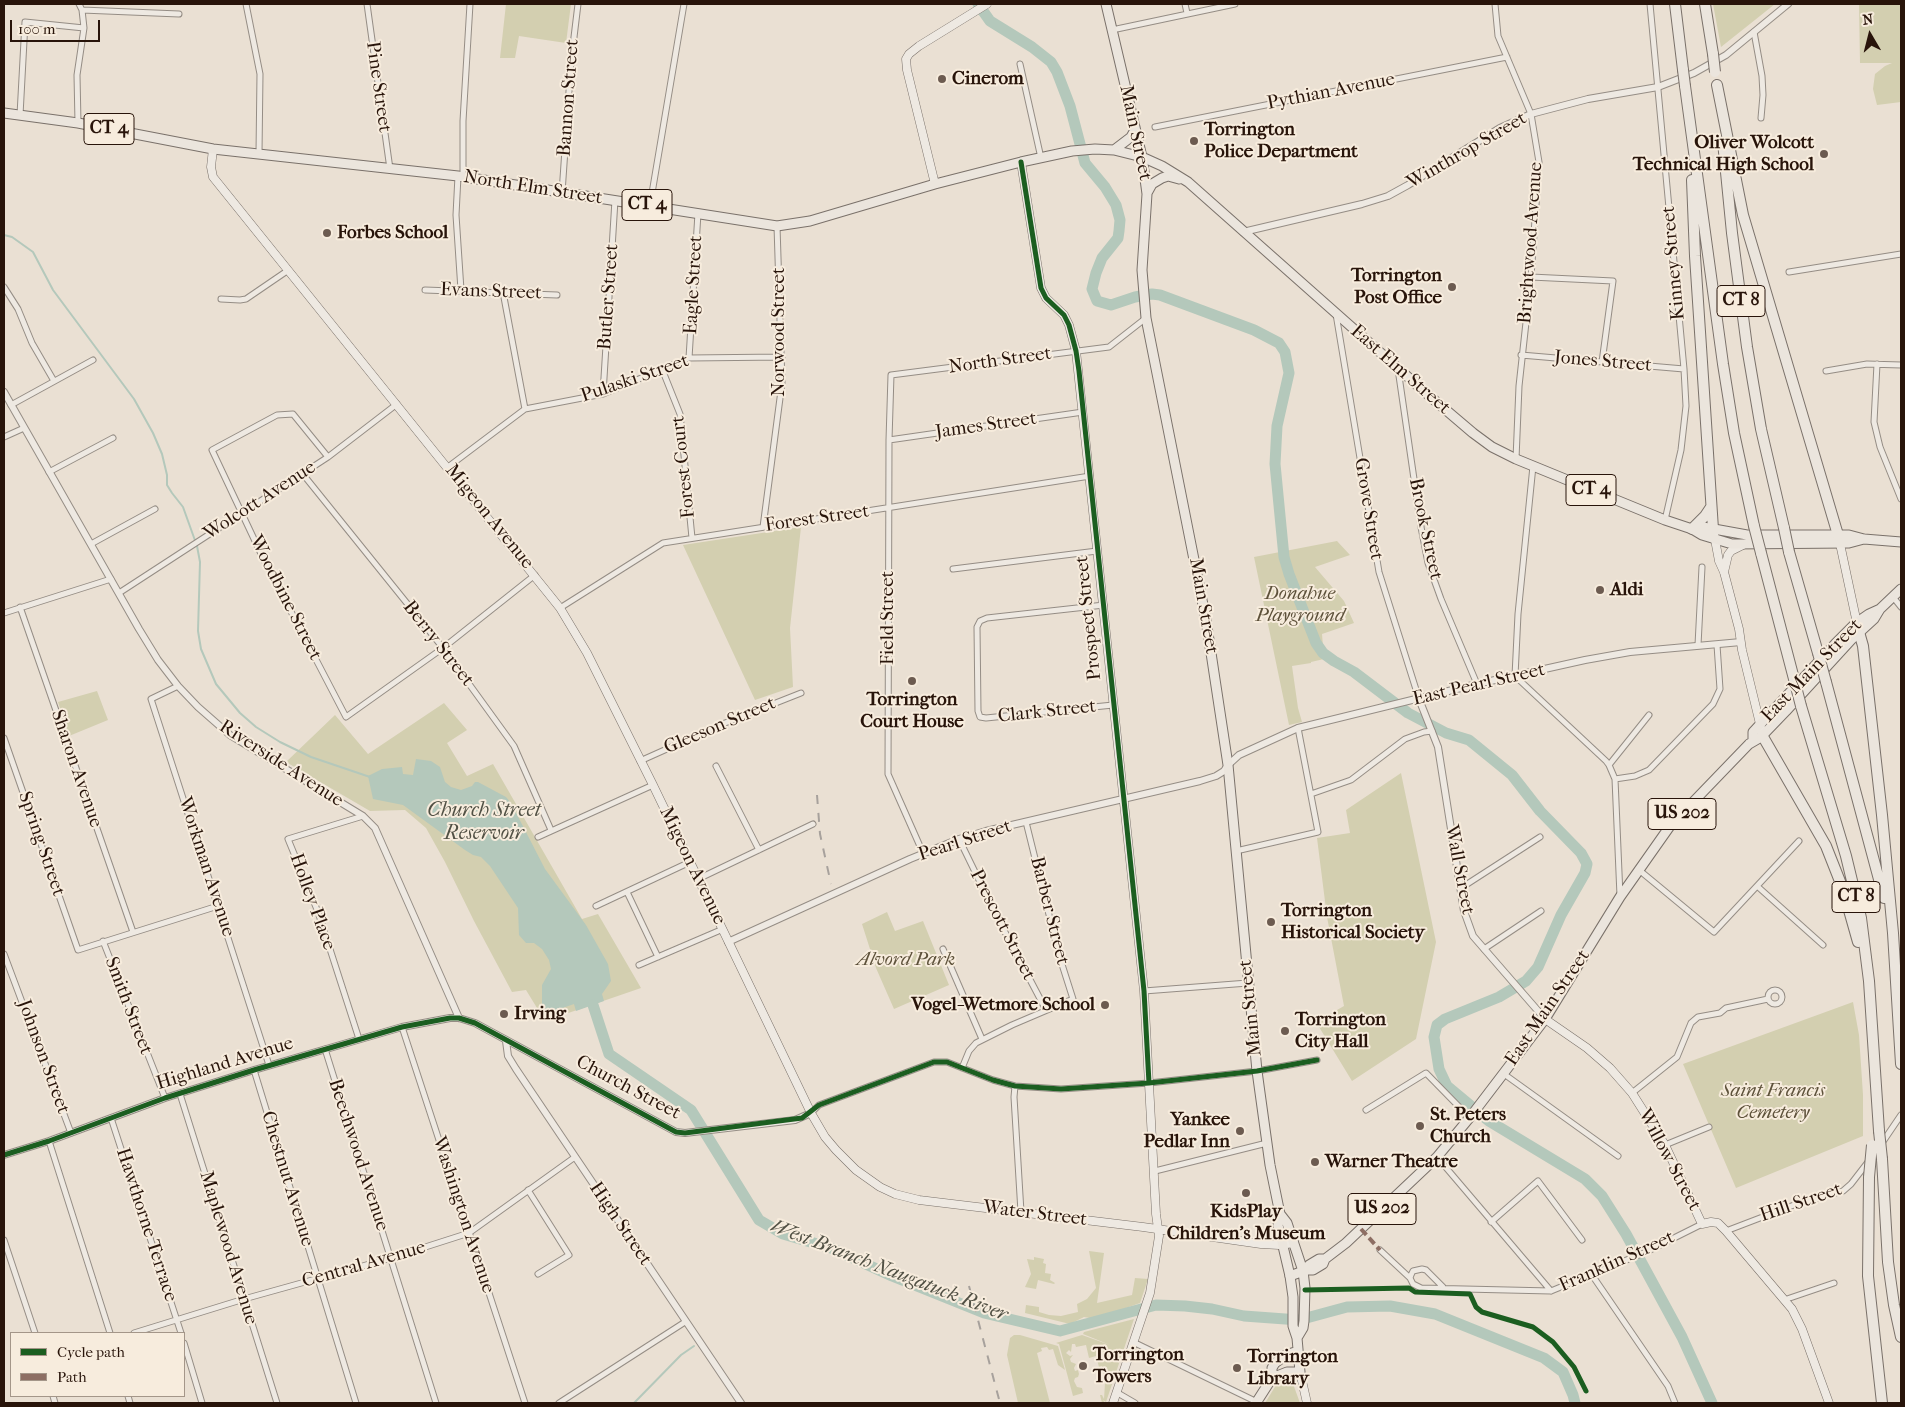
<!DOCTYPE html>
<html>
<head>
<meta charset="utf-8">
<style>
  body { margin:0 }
  #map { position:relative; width:1905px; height:1407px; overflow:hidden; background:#eae0d3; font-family:"IM FELL French Canon",serif }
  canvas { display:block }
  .frame { position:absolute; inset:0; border:5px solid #28140a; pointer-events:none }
  .legend { position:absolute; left:10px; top:1332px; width:175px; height:65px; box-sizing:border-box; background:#f7ecdd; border:1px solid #a49689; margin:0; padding:6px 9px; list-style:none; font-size:15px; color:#28140a }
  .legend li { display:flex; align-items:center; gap:10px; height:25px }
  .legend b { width:25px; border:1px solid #a49689 }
  .north { position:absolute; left:1845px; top:10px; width:50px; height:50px; -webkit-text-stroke:4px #f7ecdd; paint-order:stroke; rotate:352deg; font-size:14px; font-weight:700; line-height:20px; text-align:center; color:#28140a }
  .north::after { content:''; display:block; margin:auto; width:18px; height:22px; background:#28140a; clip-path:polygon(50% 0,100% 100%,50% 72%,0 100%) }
  .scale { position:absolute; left:10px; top:20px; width:90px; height:22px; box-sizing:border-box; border:2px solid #28140a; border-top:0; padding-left:6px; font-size:15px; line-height:18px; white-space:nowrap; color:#28140a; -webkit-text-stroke:4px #f7ecdd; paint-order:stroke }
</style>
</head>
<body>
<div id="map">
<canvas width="1905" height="1407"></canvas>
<div class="frame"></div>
<ul class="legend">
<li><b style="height:6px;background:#1b5e20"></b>Cycle path</li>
<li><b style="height:6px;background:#8d6e63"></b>Path</li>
</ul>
<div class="north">N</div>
<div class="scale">100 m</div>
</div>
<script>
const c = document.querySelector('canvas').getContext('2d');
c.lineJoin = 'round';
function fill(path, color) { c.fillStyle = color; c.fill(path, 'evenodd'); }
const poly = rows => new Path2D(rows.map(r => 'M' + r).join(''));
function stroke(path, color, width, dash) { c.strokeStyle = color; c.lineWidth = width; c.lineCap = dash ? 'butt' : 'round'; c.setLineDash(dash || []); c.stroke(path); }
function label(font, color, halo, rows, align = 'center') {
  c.font = font + ' "IM FELL French Canon",serif'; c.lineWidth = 4; c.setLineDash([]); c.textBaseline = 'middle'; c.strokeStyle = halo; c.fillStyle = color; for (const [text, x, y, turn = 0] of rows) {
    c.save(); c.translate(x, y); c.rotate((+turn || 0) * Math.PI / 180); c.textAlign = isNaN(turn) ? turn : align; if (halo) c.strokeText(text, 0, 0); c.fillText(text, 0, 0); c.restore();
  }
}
fill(poly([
  [506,4,571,4,566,43,519,36,515,58,500,58],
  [1713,4,1775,4,1721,47],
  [1859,4,1901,4,1901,102,1877,105,1873,89,1875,74,1885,66,1892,63,1860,63],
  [801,527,790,628,793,687,755,700,683,545],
  [1337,541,1350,555,1315,567,1344,601,1354,623,1322,634,1324,659,1311,662,1311,663,1292,666,1298,708,1302,722,1289,725,1254,557],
  [97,691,108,720,69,736,58,702],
  [444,703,467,730,447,743,467,776,493,764,582,919,598,914,641,988,545,1021,526,990,512,992,474,921,445,862,426,828,405,810,370,811,286,762,335,715,368,754],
  [1401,773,1436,942,1416,1039,1352,1081,1316,1022,1344,1006,1327,917,1317,838,1350,833,1346,810],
  [887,912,895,931,923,921,949,985,894,1009,876,968,862,924],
  [1853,1002,1859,1035,1863,1095,1863,1136,1736,1188,1683,1064],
  [1089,1251,1104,1253,1097,1303,1132,1295,1135,1278,1148,1279,1140,1303,1095,1319,1084,1317,1070,1324,1025,1313,1026,1305,1039,1307,1039,1312,1049,1315,1061,1316,1078,1312,1077,1304,1087,1299,1096,1288],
  [1034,1257,1044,1259,1043,1263,1046,1264,1045,1273,1051,1274,1050,1280,1055,1283,1054,1284,1038,1280,1036,1289,1025,1287,1031,1274,1027,1259,1034,1260],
  [1134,1319,1106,1402,1103,1400,1105,1403,1102,1403,1100,1395,1102,1395,1104,1399,1105,1383,1102,1366,1099,1367,1096,1356,1089,1358,1086,1345,1076,1347,1075,1344,1072,1344,1071,1352,1069,1350,1066,1353,1070,1356,1073,1355,1070,1359,1071,1362,1076,1364,1074,1368,1075,1371,1078,1370,1079,1374,1078,1377,1075,1378,1074,1381,1077,1387,1082,1388,1083,1393,1073,1396,1059,1344,1056,1343,1082,1335,1110,1345,1083,1334,1084,1332],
  [1014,1335,1020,1335,1058,1346,1065,1370,1058,1365,1053,1349,1049,1350,1047,1347,1041,1348,1042,1351,1037,1353,1050,1403,1018,1403,1007,1355,1010,1338],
  [1282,1379,1292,1381,1300,1403,1265,1403,1278,1382]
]), '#d3cfb0');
fill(poly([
  [416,759,431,761,440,767,445,782,451,787,461,790,472,786,475,782,478,782,506,797,511,803,545,869,586,925,608,964,611,981,602,994,604,1001,576,1011,574,1004,551,1012,544,1010,542,1003,542,985,551,969,549,960,542,949,534,943,526,943,519,935,518,908,490,866,481,857,473,855,465,850,403,805,373,799,368,776,382,769,402,767,403,774,413,775]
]), '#b4c8bb');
stroke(poly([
  [4,235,12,237,33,252,53,290,134,399,153,433,162,454,167,475,167,485,172,493,183,507,197,546,200,562,198,631,201,649,216,684,240,713,256,727,280,742,311,757,370,777],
  [634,1403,681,1355,694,1346]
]), '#b4c8bb', 2);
stroke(poly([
  [978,4,990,21,1032,47,1051,62,1057,72,1070,106,1085,163,1105,187,1116,205,1120,220,1119,231,1118,238,1102,258,1096,273,1092,289,1097,301,1111,305,1135,297,1152,294,1160,295,1254,330,1279,343,1285,352,1289,373,1277,426,1275,464,1284,557,1289,574,1316,643,1323,653,1334,661,1354,672,1408,713,1446,733,1469,740,1512,775,1540,811,1581,853,1587,864,1585,873,1561,915,1538,967,1526,981,1499,997,1445,1019,1437,1025,1434,1037,1439,1069,1447,1086,1489,1121,1585,1179,1602,1196,1626,1234,1682,1337,1712,1403],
  [593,1005,609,1054,691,1110,759,1220,783,1234,831,1248,892,1276,984,1313,1060,1331,1156,1305,1185,1306,1212,1309,1244,1316,1299,1320,1347,1307,1390,1306,1435,1314,1544,1358,1563,1372,1573,1395,1575,1403]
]), '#b4c8bb', 11);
const minor = poly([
  [246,4,260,74,259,153],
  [367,4,390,169],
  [1185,4,1187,13],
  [1495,4,1498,36,1531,114,1539,162,1531,277,1519,386,1516,459],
  [1650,4,1684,369,1686,406,1681,450,1665,520],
  [82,10,179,14],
  [1112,30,1235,4],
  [1754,32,1762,76,1763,95,1761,118],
  [1020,64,1041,158],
  [20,115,25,22,84,28],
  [78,123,77,75,84,28,82,10,79,4],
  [1155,127,1507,57],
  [458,176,456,215,461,290],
  [463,177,463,121,470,4],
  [562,193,571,62,578,4],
  [650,205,684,4],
  [1789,272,1901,254],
  [1531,277,1613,281,1602,362],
  [4,287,18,309,32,343,54,381],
  [425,290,557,295],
  [503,292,525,409],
  [221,299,240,300,246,299,287,271],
  [1336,314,1379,572,1419,699],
  [1521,355,1684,369],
  [689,358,698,213],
  [1877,364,1874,422,1880,447,1901,499],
  [662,369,680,414,692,538],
  [1398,369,1421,527,1428,563,1441,599,1477,684],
  [1826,371,1867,364,1901,365],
  [603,394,615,200],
  [11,405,93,360],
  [4,437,24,428],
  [889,440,1083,412],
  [328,457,293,414,277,415,212,450,263,558,346,717,443,648,535,575],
  [1533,466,1518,614,1515,676,1606,761,1609,765,1615,779,1620,896],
  [448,467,525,409,603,394,689,358,782,357],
  [49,472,113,438],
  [302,473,443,648,514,746,551,830],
  [763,527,782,383,777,226],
  [91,544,155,509],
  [953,569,1097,551],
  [119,593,328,457,397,404],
  [1893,597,1901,607],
  [1104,605,987,618,980,621,977,627,978,711,980,717,986,718,1113,705],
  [20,607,133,932],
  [560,608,663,543,1090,476],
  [4,613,111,579],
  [1698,645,1702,567],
  [178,686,151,699,269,1065],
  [4,738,78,950,218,906],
  [640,761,725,723,801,693],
  [1609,765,1649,715],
  [716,766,759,850],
  [1615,779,1635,776,1649,770,1713,704,1720,689,1717,645],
  [1311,794,1351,780,1405,739,1424,732,1432,731],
  [538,837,653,785],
  [959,839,997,917,1046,1010],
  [1236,851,1318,832,1298,728],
  [923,853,888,774,889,440,891,375,1109,347,1146,318],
  [1639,870,1714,932,1799,841],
  [698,879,813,824],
  [1757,886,1823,945],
  [1461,888,1540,837],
  [627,892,658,957],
  [596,906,690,862],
  [103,941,165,1098],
  [943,949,982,1039],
  [1484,949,1541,911],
  [4,954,71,1133],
  [639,965,723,929],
  '1768 997a7 7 0 1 1 14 0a7 7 0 1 1-14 0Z',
  [1144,991,1248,983],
  [402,1027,525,1403],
  [359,1039,318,912,288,839,363,816],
  [325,1049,436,1403],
  [962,1068,969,1051,976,1043,1012,1025,1073,999,1059,955,1026,822],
  [254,1070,356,1403],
  [1504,1074,1618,1156],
  [1015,1086,1014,1097,1021,1212],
  [1632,1093,1677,1057,1691,1023,1698,1017,1720,1013,1726,1008,1768,999],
  [180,1094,277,1403],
  [1366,1110,1426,1073,1470,1118],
  [811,1113,819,1105,934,1062,947,1062,993,1080,1015,1086,1061,1089,1149,1083,1257,1071,1317,1060],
  [111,1118,181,1333],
  [49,1141,110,1333],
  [1882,1143,1901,1115],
  [1665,1145,1709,1127],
  [1437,1157,1551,1291],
  [1155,1171,1267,1143],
  [528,1190,569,1255,538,1274],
  [1491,1222,1538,1181,1582,1240],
  [1726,1231,1794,1205,1843,1191,1851,1184,1868,1162],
  [4,1240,35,1333],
  [1380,1250,1410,1278],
  [1592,1275,1668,1386,1675,1403],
  [1443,1287,1426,1270,1422,1269,1413,1271,1411,1275,1410,1278,1413,1284,1421,1288,1551,1291,1646,1252,1702,1224],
  [1784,1300,1834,1283],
  [134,1333,244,1299,391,1258,469,1233,575,1157],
  [1133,1342,1257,1402],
  [184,1343,202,1403],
  [1116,1392,1135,1403],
  [53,1396,55,1403],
  [128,1396,130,1403],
  [559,1403,685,1322]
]);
const tertiary = poly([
  [1243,232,1362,204,1388,196,1408,185,1500,128,1531,114,1588,99,1658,87,1694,73,1726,55,1788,4],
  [4,392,139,629,158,660,178,686,198,707,230,735,363,816,375,828,459,1018],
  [1419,699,1438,747,1464,911,1473,936,1545,1019],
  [728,942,910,859,959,839,986,831,1200,781,1216,776,1224,771,1228,765,1239,755,1298,728,1477,684,1585,660,1630,652,1741,642],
  [506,1041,508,1056,516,1069,741,1403],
  [4,1155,49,1141,165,1098,254,1070,402,1027,450,1018,459,1018,475,1023,676,1132,685,1133,795,1120,811,1113]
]);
const secondary = poly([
  [213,149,211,167,213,177,560,608,587,653,653,785,811,1113,825,1137,836,1150,856,1170,880,1187,895,1194,919,1200,1143,1227,1261,1244,1279,1245,1294,1243],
  [1021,162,1041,288,1046,298,1064,315,1069,325,1076,351,1144,991,1156,1214,1159,1236,1150,1293,1113,1403],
  [935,184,907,70,906,59,909,54,919,46,987,4],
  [1713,529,1719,561,1724,572,1739,629,1742,650,1761,728],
  [1839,539,1858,628],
  [1724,572,1728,555,1731,551,1743,545],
  [1545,1019,1587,1048,1610,1068,1632,1093,1665,1145,1702,1224,1711,1222,1718,1223,1726,1231,1792,1309,1802,1329,1829,1403],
  [1300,1372,1307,1403]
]);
const primary = poly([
  [1106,4,1142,157,1147,194,1142,270,1146,318,1206,620,1228,765,1257,1071,1270,1165,1280,1214,1287,1223,1303,1271],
  [4,113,78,123,213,149,458,176,777,226,810,221,935,184,1021,162,1072,151,1095,149,1114,150,1142,157,1162,166,1188,182,1426,393,1473,433,1492,447,1516,459,1665,520,1692,529,1702,535,1732,544,1849,543,1864,539],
  [1114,150,1131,137,1135,130],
  [1147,193,1152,184,1162,178,1168,176,1179,179],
  [1692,529,1703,527,1747,535,1849,535,1864,539,1901,542],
  [1280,1214,1278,1225,1290,1276]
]);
const trunk = poly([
  [1753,740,1753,732,1835,644,1856,623,1869,614,1880,609],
  [1306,1270,1313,1270,1323,1264,1325,1259,1346,1243,1437,1157,1471,1116,1545,1019,1620,897,1670,826,1749,744,1761,737,1786,711,1851,640,1874,619,1880,609,1901,589],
  [1297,1338,1303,1328,1304,1321,1305,1288,1303,1271],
  [1272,1378,1272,1368,1275,1363,1286,1355,1298,1351],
  [1256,1403,1272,1378,1287,1372,1300,1372,1297,1338,1293,1326,1293,1297,1290,1276,1306,1270,1309,1265,1319,1259,1325,1259]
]);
const motorway = poly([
  [1675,4,1683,70],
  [1705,4,1713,54],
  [1717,85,1743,215,1838,535],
  [1685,86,1723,364,1734,433,1754,526],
  [1723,142,1732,233,1747,347,1761,429,1784,528],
  [1692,180,1695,256,1713,529],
  [1692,529,1705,516,1711,507],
  [1789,552,1818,653],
  [1761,553,1794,679],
  [1859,632,1863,646,1882,815,1893,933,1901,1064],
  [1826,682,1884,898],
  [1801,706,1846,856,1861,918,1869,981,1879,1131],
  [1762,735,1826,846,1843,889,1858,942],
  [1882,1159,1888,1262,1894,1305,1901,1337],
  [1869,1177,1868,1276,1882,1403]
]);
stroke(minor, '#958d85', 7);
stroke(tertiary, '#958d85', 8);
stroke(secondary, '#7a716a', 9);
stroke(primary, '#7a716a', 11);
stroke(trunk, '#7a716a', 11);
stroke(motorway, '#7a716a', 12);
stroke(minor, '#eee9e2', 5);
stroke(tertiary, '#eee9e2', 6);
stroke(secondary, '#eee9e2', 8);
stroke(primary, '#ebe5dd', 9);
stroke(trunk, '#ebe5dd', 9);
stroke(motorway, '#ebe5dd', 10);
stroke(poly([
  [817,795,820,834,831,884],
  [969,1286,1000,1403]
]), '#a7a19c', 2, [9, 9]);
const motorwayBridge = poly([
  [1713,54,1715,72],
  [1683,70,1685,86],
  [1754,526,1761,553],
  [1784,528,1789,552],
  [1818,653,1826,682],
  [1794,679,1801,706],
  [1879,1131,1882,1159],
  [1869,1177,1872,1145]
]);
stroke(motorwayBridge, '#7a716a', 12, []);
stroke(motorwayBridge, '#ebe5dd', 10);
stroke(poly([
  [1361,1229,1380,1250]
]), '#8d6e63', 4, [8, 4]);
stroke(poly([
  [1021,162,1041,288,1046,298,1064,315,1069,325,1076,351,1079,371,1144,991,1149,1083],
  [4,1155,49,1141,165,1098,254,1070,402,1027,450,1018,459,1018,475,1023,676,1132,685,1133,802,1118,819,1105,934,1062,947,1062,993,1080,1015,1086,1061,1089,1149,1083,1257,1071,1317,1060],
  [1305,1290,1409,1288,1415,1292,1470,1294,1476,1307,1482,1312,1533,1327,1553,1342,1574,1367,1586,1391]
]), '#1b5e20', 5);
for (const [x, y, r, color] of [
  [942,79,5,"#6c5b50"],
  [1194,141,5,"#6c5b50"],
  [1824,154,5,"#6c5b50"],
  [327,233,5,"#6c5b50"],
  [1452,287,5,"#6c5b50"],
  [1600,590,5,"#6c5b50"],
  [912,681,5,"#6c5b50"],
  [1271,922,5,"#6c5b50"],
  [1105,1005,5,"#6c5b50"],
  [504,1014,5,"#6c5b50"],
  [1285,1031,5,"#6c5b50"],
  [1420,1126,5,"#6c5b50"],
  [1240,1131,5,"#6c5b50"],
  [1315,1162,5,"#6c5b50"],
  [1246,1193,5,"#6c5b50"],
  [1083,1366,5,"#6c5b50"],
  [1237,1368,5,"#6c5b50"]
]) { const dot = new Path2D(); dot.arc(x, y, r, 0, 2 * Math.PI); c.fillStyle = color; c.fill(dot); stroke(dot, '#f7ecdd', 2); }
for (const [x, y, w] of [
  [109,129,50],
  [647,205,50],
  [1741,301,48],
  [1591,490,50],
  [1682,814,68],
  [1856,897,48],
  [1382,1209,68]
]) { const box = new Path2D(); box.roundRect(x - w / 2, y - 15.5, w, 31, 4); c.fillStyle = '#f7ecdd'; c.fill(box); stroke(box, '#28140a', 1); }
label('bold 18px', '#28140a', null, [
  ["CT 4",109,129],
  ["CT 4",647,205],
  ["CT 8",1741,301],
  ["CT 4",1591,490],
  ["US 202",1682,814],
  ["CT 8",1856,897],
  ["US 202",1382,1209]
]);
label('bold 19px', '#28140a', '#f7ecdd', [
  ["Cinerom",952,79],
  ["Torrington",1204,130],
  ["Police Department",1204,152],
  ["Oliver Wolcott",1814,143,"right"],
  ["Technical High School",1814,165,"right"],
  ["Forbes School",337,233],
  ["Torrington",1442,276,"right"],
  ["Post Office",1442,298,"right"],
  ["Aldi",1610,590],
  ["Torrington",912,700,"center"],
  ["Court House",912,722,"center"],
  ["Torrington",1281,911],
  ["Historical Society",1281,933],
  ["Vogel-Wetmore School",1095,1005,"right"],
  ["Irving",514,1014],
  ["Torrington",1295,1020],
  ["City Hall",1295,1042],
  ["St. Peters",1430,1115],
  ["Church",1430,1137],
  ["Yankee",1230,1120,"right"],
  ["Pedlar Inn",1230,1142,"right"],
  ["Warner Theatre",1325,1162],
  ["KidsPlay",1246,1212,"center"],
  ["Children's Museum",1246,1234,"center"],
  ["Torrington",1093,1355],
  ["Towers",1093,1377],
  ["Torrington",1247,1357],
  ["Library",1247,1379]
], 'left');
label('19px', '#28140a', '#f7ecdd', [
  ["Pine Street",378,87,82],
  ["Pythian Avenue",1331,92,-11],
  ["Bannon Street",569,98,-86],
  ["Main Street",1135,133,78],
  ["Winthrop Street",1467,151,-30],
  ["North Elm Street",533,188,9],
  ["Brightwood Avenue",1531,243,-86],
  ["Kinney Street",1674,263,-95],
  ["Eagle Street",694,285,-87],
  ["Evans Street",491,292,2],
  ["Butler Street",609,297,-86],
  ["Norwood Street",779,332,-90],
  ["North Street",1000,361,-8],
  ["Jones Street",1603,362,5],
  ["East Elm Street",1400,370,41],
  ["Pulaski Street",635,379,-19],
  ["James Street",986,426,-8],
  ["Forest Court",684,467,-96],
  ["Wolcott Avenue",260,501,-33],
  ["Grove Street",1368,509,81],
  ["Migeon Avenue",489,517,51],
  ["Forest Street",817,519,-8],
  ["Brook Street",1425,529,78],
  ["Woodbine Street",285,598,63],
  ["Main Street",1203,606,80],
  ["Field Street",888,618,-90],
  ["Prospect Street",1089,618,-96],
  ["Berry Street",438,644,52],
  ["East Main Street",1812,671,-46],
  ["East Pearl Street",1479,685,-13],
  ["Clark Street",1047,712,-6],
  ["Gleeson Street",720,726,-23],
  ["Riverside Avenue",281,764,33],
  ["Sharon Avenue",76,769,71],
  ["Pearl Street",965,841,-18],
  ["Spring Street",41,844,71],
  ["Migeon Avenue",692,866,64],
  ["Workman Avenue",206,867,72],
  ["Wall Street",1459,870,79],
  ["Holley Place",312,902,70],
  ["Barber Street",1049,911,76],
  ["Prescott Street",1002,925,63],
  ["Smith Street",128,1006,69],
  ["Main Street",1251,1008,-96],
  ["East Main Street",1548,1008,-56],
  ["Johnson Street",43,1057,70],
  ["Highland Avenue",225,1064,-17],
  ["Church Street",628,1088,28],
  ["Beechwood Avenue",358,1155,72],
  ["Willow Street",1669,1160,62],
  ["Chestnut Avenue",287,1179,73],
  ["Hill Street",1801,1203,-19],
  ["Water Street",1035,1214,7],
  ["Washington Avenue",463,1215,72],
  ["High Street",620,1224,56],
  ["Hawthorne Terrace",146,1225,72],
  ["Maplewood Avenue",228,1248,73],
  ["Franklin Street",1617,1262,-24],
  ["Central Avenue",364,1265,-16]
]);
label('italic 19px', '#5d513a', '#f7ecdd', [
  ["Donahue",1300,594],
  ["Playground",1300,616],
  ["Alvord Park",906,960],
  ["Saint Francis",1773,1091],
  ["Cemetery",1773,1113]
]);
label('italic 20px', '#515044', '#f7ecdd', [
  ["Church Street",484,811],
  ["Reservoir",484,834],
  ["West Branch Naugatuck River",889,1271,21]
]);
</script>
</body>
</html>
